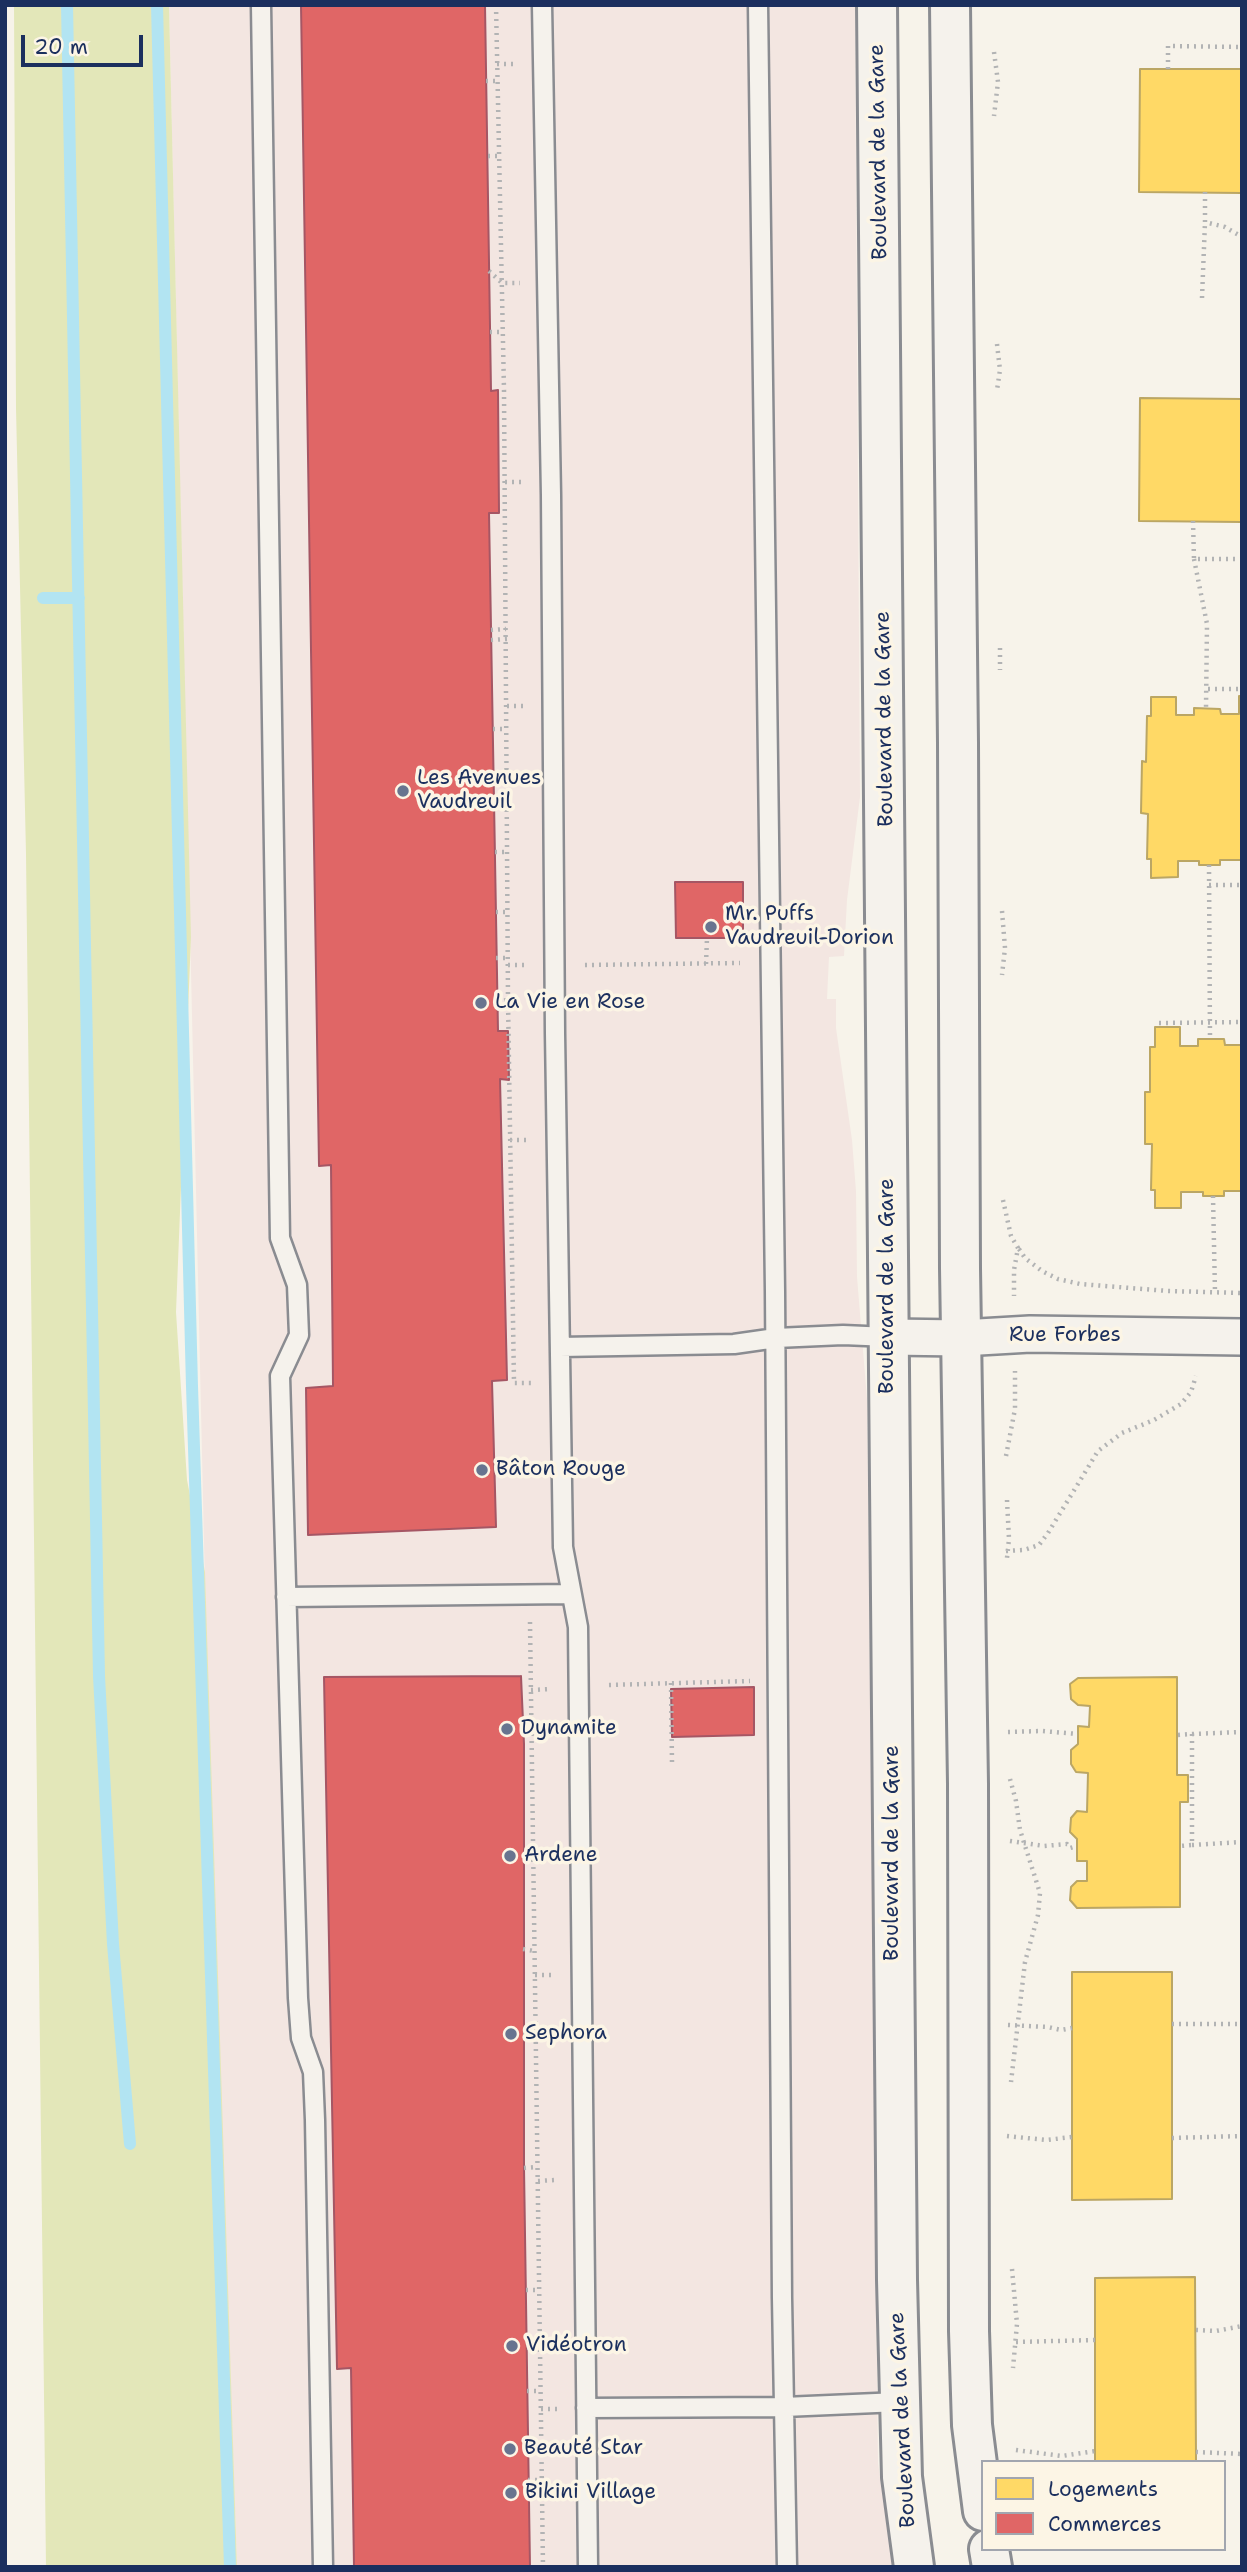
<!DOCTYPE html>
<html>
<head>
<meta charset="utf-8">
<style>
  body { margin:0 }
  #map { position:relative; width:1247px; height:2572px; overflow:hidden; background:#f7f3ea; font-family:"Shantell Sans",sans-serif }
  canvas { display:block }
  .frame { position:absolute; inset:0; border:7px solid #1b2f5e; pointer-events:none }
  .legend { position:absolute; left:981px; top:2460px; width:245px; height:91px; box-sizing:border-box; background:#fcf5e5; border:2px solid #a2a6af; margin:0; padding:9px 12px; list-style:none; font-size:21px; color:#1b2f5e }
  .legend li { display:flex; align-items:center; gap:14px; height:35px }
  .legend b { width:35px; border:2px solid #a2a6af }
  .scale { position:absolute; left:21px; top:35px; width:122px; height:32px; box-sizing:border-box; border:4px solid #1b2f5e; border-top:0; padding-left:9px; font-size:21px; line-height:24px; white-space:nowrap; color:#1b2f5e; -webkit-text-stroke:5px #fcf5e5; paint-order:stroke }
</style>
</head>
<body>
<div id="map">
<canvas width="1247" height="2572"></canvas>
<div class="frame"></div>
<ul class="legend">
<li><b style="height:19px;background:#ffd966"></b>Logements</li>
<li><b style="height:19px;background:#e06666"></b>Commerces</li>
</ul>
<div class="scale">20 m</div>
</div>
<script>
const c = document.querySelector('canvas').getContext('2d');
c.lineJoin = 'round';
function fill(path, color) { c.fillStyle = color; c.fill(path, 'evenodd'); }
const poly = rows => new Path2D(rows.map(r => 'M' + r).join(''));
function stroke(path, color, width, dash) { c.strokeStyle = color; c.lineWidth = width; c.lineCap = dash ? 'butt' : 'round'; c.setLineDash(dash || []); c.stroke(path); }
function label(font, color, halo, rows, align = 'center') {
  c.font = font + ' "Shantell Sans",sans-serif'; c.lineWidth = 7; c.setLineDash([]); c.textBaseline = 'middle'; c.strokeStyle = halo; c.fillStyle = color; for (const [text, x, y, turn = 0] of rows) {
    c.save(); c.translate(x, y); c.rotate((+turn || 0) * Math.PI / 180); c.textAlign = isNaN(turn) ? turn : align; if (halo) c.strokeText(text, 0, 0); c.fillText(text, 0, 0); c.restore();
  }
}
fill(poly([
  [169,5,855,5,860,797,847,900,844,956,829,957,827,999,836,999,836,1028,852,1140,856,1191,857,1277,867,1399,878,2463,893,2567,237,2567,208,1717]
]), '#f3e6e1');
fill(poly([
  [14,5,169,5,191,937,176,1312,187,1480,205,1572,237,2567,46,2567,26,854,16,408]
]), '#e3e7b9');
const homes = poly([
  [1140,69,1242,69,1242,193,1139,192,1140,69],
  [1140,398,1242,399,1242,522,1139,521,1140,398],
  [1239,696,1242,696,1242,860,1220,860,1220,865,1199,865,1199,861,1178,861,1178,877,1151,878,1151,859,1147,859,1148,814,1141,813,1142,761,1146,762,1147,716,1151,716,1151,697,1176,697,1176,715,1194,715,1194,708,1220,709,1221,714,1239,714,1239,696],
  [1155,1027,1180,1027,1180,1046,1198,1046,1198,1039,1224,1039,1225,1045,1242,1045,1242,1191,1224,1191,1224,1196,1203,1196,1203,1192,1181,1192,1181,1208,1155,1208,1155,1190,1151,1190,1152,1144,1145,1144,1145,1092,1150,1092,1150,1047,1155,1047,1155,1027],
  [1177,1677,1177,1775,1188,1775,1188,1802,1180,1802,1180,1907,1077,1908,1070,1900,1071,1887,1077,1881,1087,1881,1087,1861,1077,1861,1077,1839,1070,1832,1071,1818,1077,1811,1087,1812,1088,1773,1076,1772,1071,1764,1071,1750,1078,1744,1078,1726,1089,1727,1090,1706,1078,1705,1071,1699,1070,1684,1078,1678,1177,1677],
  [1072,1972,1172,1972,1172,2199,1072,2200,1072,1972],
  [1195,2277,1196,2462,1095,2462,1095,2278,1195,2277]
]);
fill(homes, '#ffd966');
stroke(homes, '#bba664', 2);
const shops = poly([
  [301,5,485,5,491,391,498,390,499,513,489,513,498,1031,508,1031,509,1080,500,1079,507,1380,492,1381,496,1527,308,1535,306,1388,333,1386,331,1165,319,1166,301,5],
  [675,882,743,882,743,938,676,938,675,882],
  [521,1676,524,1744,524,2168,530,2567,354,2567,351,2368,337,2369,324,1677,521,1676],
  [754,1687,754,1735,672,1737,671,1689,754,1687]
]);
fill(shops, '#e06666');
stroke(shops, '#a55664', 2);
stroke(poly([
  [67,5,99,1676,113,1944,130,2144],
  [157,5,192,1386,230,2567],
  [43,598,79,598]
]), '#b2e4f2', 12);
const lane = poly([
  [261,5,280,1238,297,1285,299,1335,280,1376,298,1998,301,2038,313,2072,315,2120,323,2567],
  [542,5,551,495,555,1033,563,1547,578,1627,588,2567],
  [758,5,775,1291,782,2298,787,2567],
  [560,1347,734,1344,776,1338,843,1335,889,1337],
  [286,1597,571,1594],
  [586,2408,784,2407,899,2402]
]);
const street = poly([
  [889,1337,962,1338,1030,1334,1242,1337]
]);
const secondary = poly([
  [877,5,897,2280,902,2477,914,2567],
  [950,5,958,743,960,1268,968,1784,969,2331,972,2425,983,2511],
  [989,2549,992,2567]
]);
stroke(lane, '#8a8c91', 23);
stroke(street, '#8a8c91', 40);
stroke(secondary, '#8a8c91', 44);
stroke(poly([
  [496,5,504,390,508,1000,514,1383,531,1383],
  [994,52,998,82,994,116],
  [497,64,514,64],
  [1168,69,1168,46,1242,47],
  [486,81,498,81],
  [488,156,499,156],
  [1205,192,1205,222,1225,227,1242,237],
  [489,271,502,283,520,283],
  [1202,298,1205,222],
  [490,332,503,332],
  [997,344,1000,370,997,390],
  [505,482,522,482],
  [1193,521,1194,559,1242,559],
  [1194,559,1207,624,1206,708],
  [491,630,506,629],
  [491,640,507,639],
  [1000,648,1000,670],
  [1208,689,1242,689],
  [507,706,523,706],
  [493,729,507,729],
  [495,852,508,852],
  [1209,865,1210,1039],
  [1209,885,1242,885],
  [1002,911,1005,948,1002,975],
  [496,912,508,912],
  [496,958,508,958],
  [706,964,707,938],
  [508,965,527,965],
  [585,965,740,963],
  [497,1001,508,1000],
  [1159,1023,1242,1022],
  [510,1140,527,1140],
  [1213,1196,1215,1292],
  [1003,1200,1011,1236,1018,1248,1014,1270,1014,1296],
  [1019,1249,1025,1258,1042,1271,1058,1279,1080,1284,1168,1291,1242,1293],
  [1006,1456,1015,1409,1015,1371],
  [494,1468,532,1466],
  [1007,1500,1009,1539,1007,1558],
  [1006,1551,1024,1550,1039,1545,1048,1533,1098,1451,1122,1433,1154,1420,1181,1404,1191,1392,1196,1376],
  [530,1622,543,2567],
  [671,1683,672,1763],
  [609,1685,750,1681],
  [531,1690,550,1689],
  [1008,1732,1042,1731,1078,1734],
  [1192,1734,1242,1732],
  [1178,1735,1192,1734,1192,1845,1180,1846],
  [1010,1779,1016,1801,1020,1830,1040,1893,1038,1915,1025,1962,1011,2082],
  [1010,1841,1044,1846,1067,1844,1070,1848,1077,1846],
  [1192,1845,1242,1842],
  [523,1949,534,1951],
  [535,1975,551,1975],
  [1172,2024,1242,2024],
  [1008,2025,1048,2027,1061,2030,1072,2028],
  [523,2033,536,2032],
  [1007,2136,1046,2140,1072,2137],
  [1172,2138,1242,2136],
  [524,2168,538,2167],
  [538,2181,555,2180],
  [1012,2269,1017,2324,1013,2368],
  [526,2290,540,2290],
  [1196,2330,1216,2331,1242,2326],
  [1016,2342,1095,2340],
  [527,2348,540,2347],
  [527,2391,541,2391],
  [541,2409,557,2409],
  [527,2448,542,2448],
  [1016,2450,1062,2456,1095,2451],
  [1196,2452,1242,2454],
  [528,2480,542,2480]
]), '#b2b3b4', 4.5, [2, 5]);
stroke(lane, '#f5f2ec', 18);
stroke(street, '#f5f2ec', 35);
stroke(secondary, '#f5f2ec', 38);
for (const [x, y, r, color] of [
  [403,791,7,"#68748f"],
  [711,927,7,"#68748f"],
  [481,1003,7,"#68748f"],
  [482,1470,7,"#68748f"],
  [507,1729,7,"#68748f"],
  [510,1856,7,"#68748f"],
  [511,2034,7,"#68748f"],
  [512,2346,7,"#68748f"],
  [510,2449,7,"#68748f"],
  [511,2493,7,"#68748f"]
]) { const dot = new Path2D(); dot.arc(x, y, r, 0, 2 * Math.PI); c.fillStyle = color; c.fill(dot); stroke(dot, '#fcf5e5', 2.5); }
label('21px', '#1b2f5e', '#fcf5e5', [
  ["Boulevard de la Gare",879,152,-91],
  ["Boulevard de la Gare",885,719,-91],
  ["Boulevard de la Gare",888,1286,-90],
  ["Rue Forbes",1065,1336],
  ["Boulevard de la Gare",893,1853,-90],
  ["Boulevard de la Gare",903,2420,-93]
]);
label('21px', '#1b2f5e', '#fcf5e5', [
  ["Les Avenues",417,779],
  ["Vaudreuil",417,803],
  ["Mr. Puffs",725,915],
  ["Vaudreuil-Dorion",725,939],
  ["La Vie en Rose",495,1003],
  ["Bâton Rouge",496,1470],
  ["Dynamite",521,1729],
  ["Ardene",524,1856],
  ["Sephora",525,2034],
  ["Vidéotron",526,2346],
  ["Beauté Star",524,2449],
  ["Bikini Village",525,2493]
], 'left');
</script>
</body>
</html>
